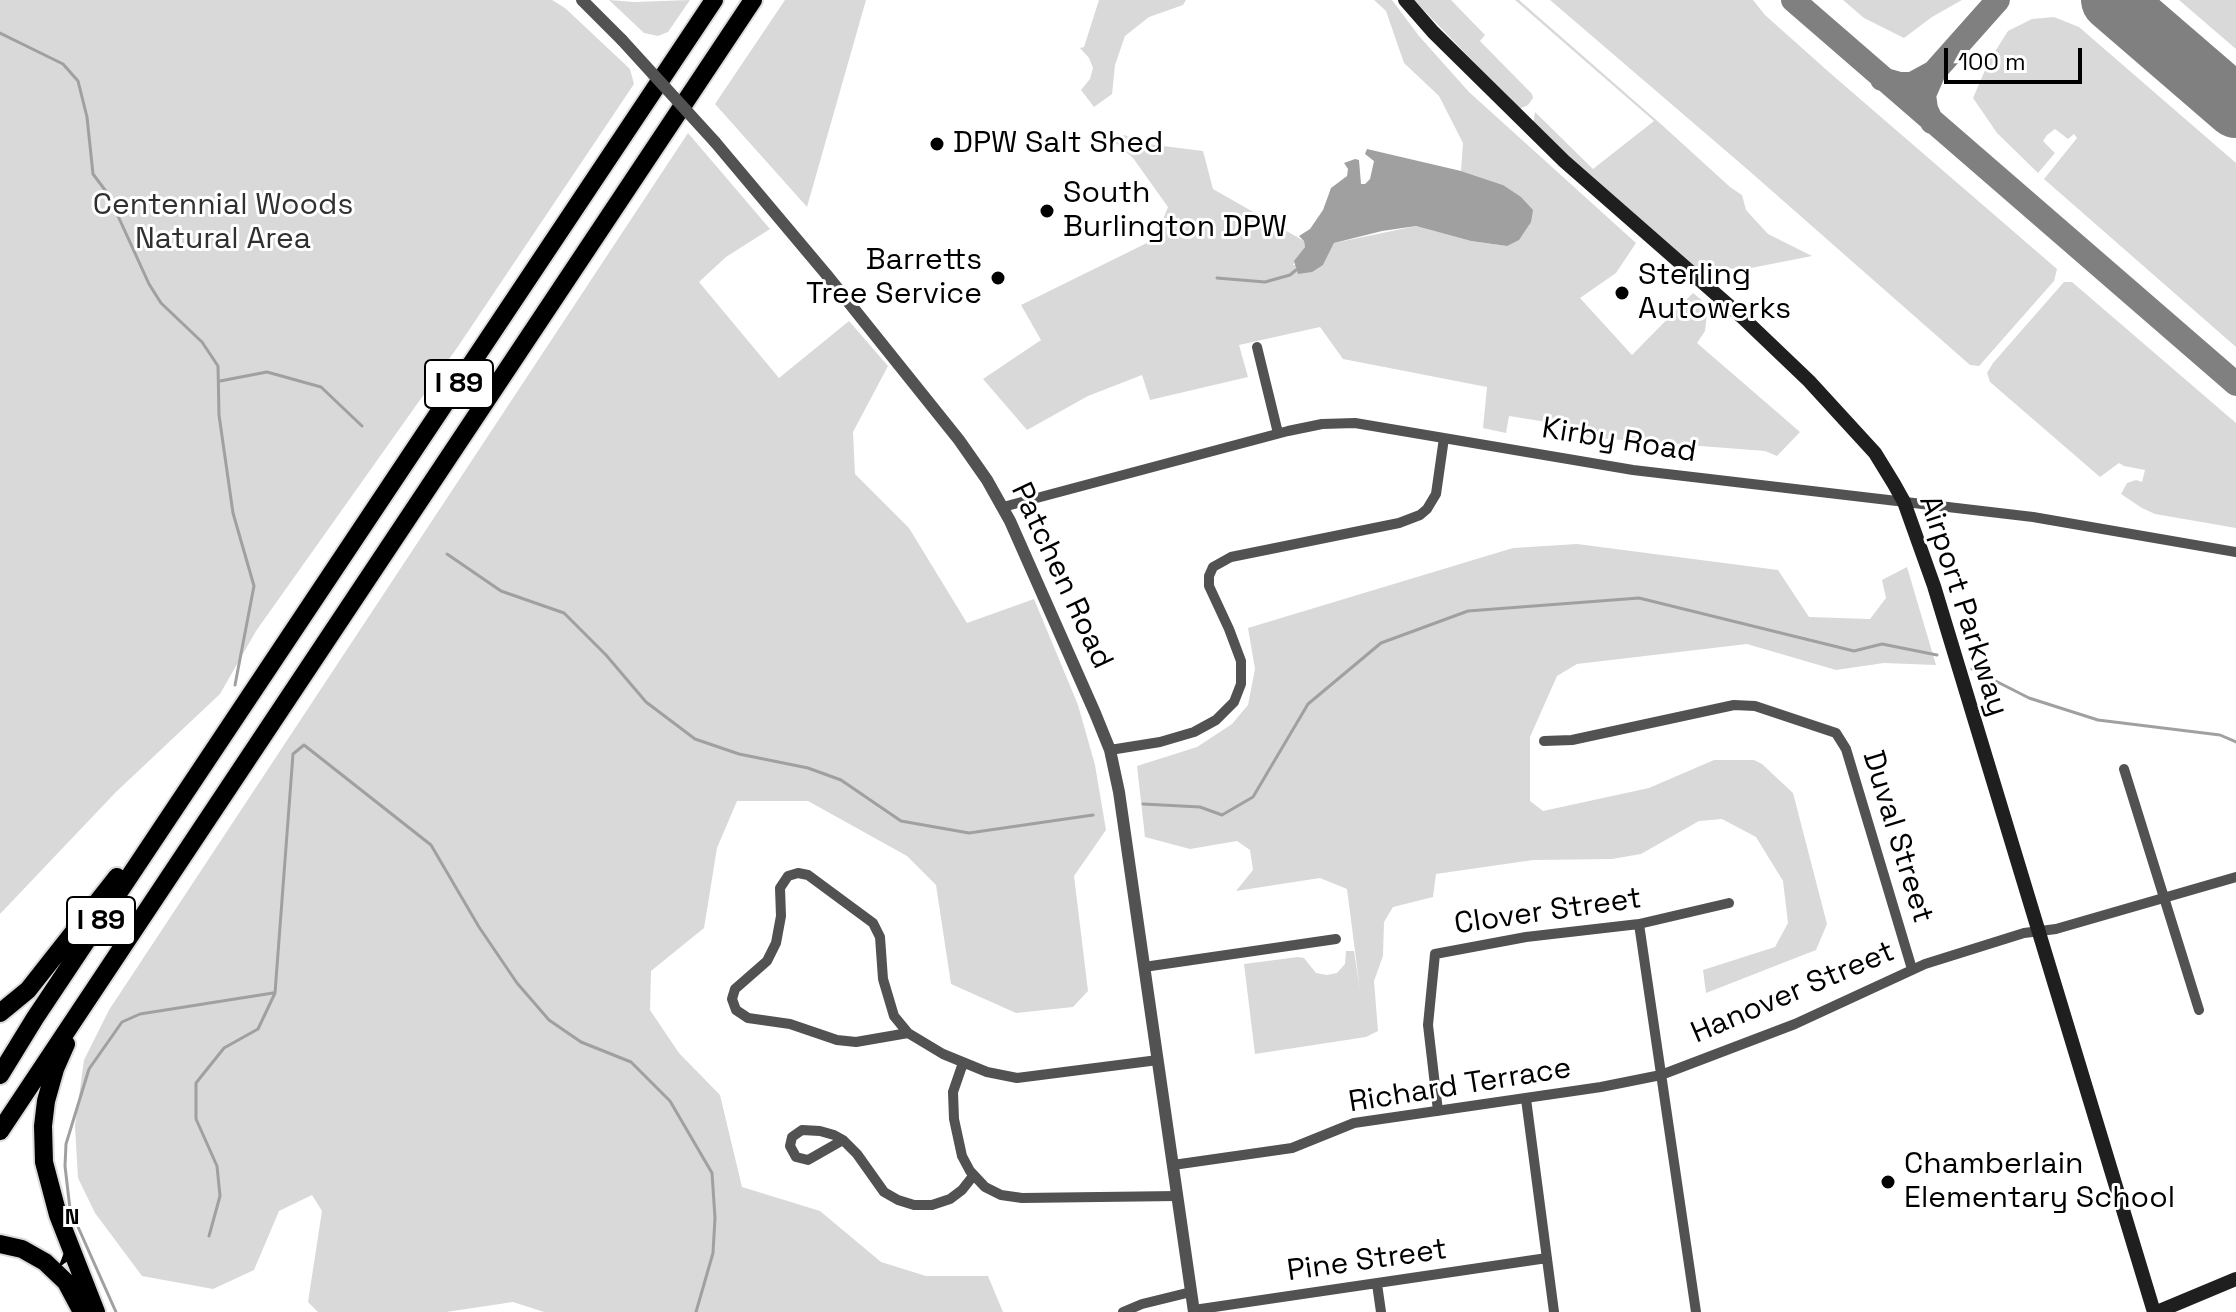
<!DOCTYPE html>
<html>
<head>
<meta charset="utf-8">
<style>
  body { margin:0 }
  #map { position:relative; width:2236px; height:1312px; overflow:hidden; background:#fff; font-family:"Space Grotesk",sans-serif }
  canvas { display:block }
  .north { position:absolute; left:32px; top:1200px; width:80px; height:80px; -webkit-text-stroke:6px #fff; paint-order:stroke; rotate:0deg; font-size:22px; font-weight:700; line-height:32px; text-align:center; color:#000 }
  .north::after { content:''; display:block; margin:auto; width:28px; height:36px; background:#000; clip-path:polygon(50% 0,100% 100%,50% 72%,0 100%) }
  .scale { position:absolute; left:1944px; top:48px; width:138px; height:36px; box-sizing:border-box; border:4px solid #000; border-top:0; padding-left:10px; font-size:24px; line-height:28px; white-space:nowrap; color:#000; -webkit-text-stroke:6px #fff; paint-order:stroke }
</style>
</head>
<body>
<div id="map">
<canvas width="2236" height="1312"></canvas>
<div class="north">N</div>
<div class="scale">100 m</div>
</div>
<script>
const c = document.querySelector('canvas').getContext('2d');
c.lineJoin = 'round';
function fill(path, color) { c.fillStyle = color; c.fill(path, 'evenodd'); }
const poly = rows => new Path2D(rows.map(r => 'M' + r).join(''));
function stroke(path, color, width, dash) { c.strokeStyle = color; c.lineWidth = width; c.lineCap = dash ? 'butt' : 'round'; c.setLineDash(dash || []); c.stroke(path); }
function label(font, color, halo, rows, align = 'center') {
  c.font = font + ' "Space Grotesk",sans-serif'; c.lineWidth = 6; c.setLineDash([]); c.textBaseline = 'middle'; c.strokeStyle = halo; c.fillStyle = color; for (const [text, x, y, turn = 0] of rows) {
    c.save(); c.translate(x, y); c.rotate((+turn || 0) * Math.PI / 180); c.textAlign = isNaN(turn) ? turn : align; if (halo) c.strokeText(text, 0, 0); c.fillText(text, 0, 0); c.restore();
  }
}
fill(poly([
  [0,0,552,0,565,8,630,69,634,84,459,345,256,631,220,694,116,792,0,914],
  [609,0,634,2,690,0,668,32,658,36,644,33],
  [785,0,866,0,807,207,715,104],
  [1099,0,1186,0,1183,5,1149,17,1125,36,1115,65,1112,94,1094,107,1081,90,1090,79,1093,68,1089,58,1080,48,1084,47],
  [1374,0,1392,0,1419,36,1469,92,1636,243,1616,273,1580,298,1632,355,1693,293,1708,305,1705,331,1697,343,1800,432,1777,456,1765,451,1584,437,1584,428,1509,416,1506,433,1483,428,1487,387,1343,359,1320,327,1239,345,1248,377,1150,400,1142,375,1088,396,1027,430,983,379,1041,340,1021,305,1155,239,1168,207,1133,158,1116,143,1124,135,1147,144,1203,151,1213,189,1304,241,1305,247,1293,265,1323,265,1334,243,1416,226,1471,241,1507,246,1503,185,1461,171,1463,143,1439,96,1404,63,1386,11],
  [1414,0,1451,0,1485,35,1480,41,1532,94,1533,98,1528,105,1519,109],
  [1515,0,1519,0,1662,125,1730,187,1742,195,1746,210,1768,234,1812,256,1751,268,1698,270,1610,195,1533,124,1535,112,1593,169,1654,121],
  [1550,0,1753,0,1765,15,1830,73,2057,269,2054,281,1979,366,1970,365,1747,169],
  [1843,0,1962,0,1932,17,1904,38,1864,18],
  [2179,0,2236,0,2236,49],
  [2054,17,2079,27,2236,163,2236,347,2044,179,2077,138,2074,134,2068,139,2055,129,2047,135,2043,141,2055,153,2038,173,1997,133,1973,98,1989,61,2008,31,2032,19],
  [688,133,770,229,726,257,699,282,779,378,849,321,888,366,853,432,855,474,909,528,967,623,1034,599,1078,705,1095,765,1106,830,1074,876,1088,991,1073,1007,1016,1013,951,984,936,885,907,856,808,801,737,801,717,848,704,928,651,971,650,1010,679,1053,720,1095,742,1187,820,1211,881,1262,926,1276,988,1276,1003,1312,544,1312,513,1302,446,1312,318,1312,308,1302,322,1211,312,1195,279,1211,254,1270,213,1289,142,1276,95,1213,78,1178,75,1126,84,1060,109,1010],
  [2064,282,2072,282,2236,423,2236,528,2155,514,2142,508,2121,494,2127,483,2136,480,2142,482,2145,470,2124,466,2119,463,2100,477,1990,382,1987,373,1993,363],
  [1577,544,1778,570,1809,617,1870,619,1886,598,1882,580,1907,567,1936,665,1884,663,1836,670,1747,644,1577,664,1557,676,1530,737,1530,801,1543,811,1649,788,1714,760,1754,760,1762,764,1793,793,1827,924,1816,950,1706,993,1703,970,1775,947,1788,923,1783,881,1756,837,1722,819,1699,821,1641,854,1612,859,1533,860,1436,874,1433,897,1393,907,1384,922,1383,956,1374,981,1378,1031,1366,1037,1255,1054,1244,964,1298,957,1304,958,1316,973,1327,975,1337,973,1345,964,1346,951,1354,951,1360,990,1347,889,1320,878,1236,891,1253,870,1250,850,1237,841,1190,849,1145,837,1137,766,1197,747,1232,724,1248,705,1255,669,1248,628,1513,548]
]), '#d9d9d9');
fill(poly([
  [1367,149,1461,171,1503,185,1521,197,1533,210,1531,222,1519,240,1507,246,1471,241,1416,226,1382,231,1334,243,1323,265,1312,272,1298,274,1294,261,1305,247,1304,241,1299,236,1310,229,1323,210,1331,188,1347,176,1348,169,1344,163,1355,159,1359,160,1361,184,1365,184,1370,179,1374,161,1365,154]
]), '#a0a0a0');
stroke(poly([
  [0,33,63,64,78,81,87,117,93,174,108,194,149,284,161,303,202,342,218,366,219,415,233,513,254,586,235,685],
  [1217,278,1265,282,1290,275,1296,270],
  [220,381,267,372,321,387,362,426],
  [447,554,501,591,564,613,606,655,646,702,695,739,739,754,808,768,841,780,901,821,969,833,1093,815],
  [1972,669,2029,698,2098,720,2220,735,2236,742],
  [1143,804,1200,807,1222,815,1253,797,1308,704,1381,643,1468,611,1639,598,1854,651,1882,644,1937,655],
  [209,1236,220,1196,217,1166,196,1119,196,1083,224,1048,258,1029,275,993,293,754,304,745,431,845,479,927,517,983,549,1020,581,1042,631,1062,670,1101,712,1173,715,1218,713,1253,696,1312],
  [116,1312,70,1209,65,1166,66,1144,89,1069,122,1022,140,1014,273,993]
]), '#a0a0a0', 3);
stroke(poly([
  [1793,0,2236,384],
  [1934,72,1998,0],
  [1882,79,1900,84,1912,84,1934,72,1924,95,1926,109,1932,122]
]), '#808080', 24);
stroke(poly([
  [2112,0,2236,107]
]), '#808080', 62);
const motorway = poly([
  [0,1013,28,990,117,877],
  [66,1044,55,1069,46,1101,43,1126,44,1162,58,1215,96,1312],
  [0,1075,35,1018,714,0],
  [0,1131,753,0],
  [0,1244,22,1249,45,1262,66,1282,82,1312]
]);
stroke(motorway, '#dbdbdb', 22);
stroke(poly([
  [1257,347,1278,433],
  [1003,507,1288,431,1322,424,1355,423,1633,470,2033,517,2236,552],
  [1544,741,1572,740,1734,705,1755,706,1836,733,1846,749,1912,969],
  [1110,750,1160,742,1194,732,1216,720,1234,702,1241,684,1241,661,1229,629,1209,586,1209,576,1213,567,1231,557,1399,523,1420,515,1427,509,1436,494,1444,438],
  [2124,769,2199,1010],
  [1639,924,1696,1312],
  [1144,967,1336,939],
  [908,1033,856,1042,837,1040,790,1024,748,1018,736,1010,732,999,735,989,767,961,776,943,781,916,780,888,788,876,798,873,808,875,873,923,880,937,883,979,894,1016,908,1033,943,1054,987,1072,1017,1078,1158,1060],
  [963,1063,953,1092,954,1119,962,1156,970,1171,985,1187,1001,1195,1022,1198,1177,1196],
  [1526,1099,1554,1312],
  [1438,1111,1428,1025,1435,954,1526,937,1639,924,1729,903],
  [843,1140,808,1160,796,1157,790,1146,792,1137,802,1130,820,1131,834,1135,843,1140,857,1154,884,1192,898,1200,914,1205,932,1205,950,1199,962,1190,973,1176],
  [1173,1165,1292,1148,1354,1123,1601,1087,1661,1075,1795,1024,1925,964,2024,933,2056,929,2236,877],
  [1377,1284,1381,1312],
  [1194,1310,1547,1258],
  [1123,1312,1142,1304,1191,1292]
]), '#525252', 10);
stroke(poly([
  [582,0,622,40],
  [715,142,826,274,959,440,987,480,1010,521,1095,713,1110,750,1119,792,1194,1312]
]), '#525252', 12);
stroke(poly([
  [1405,0,1433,32,1564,161,1742,317,1809,381,1875,453,1894,484,1904,502,1934,586,2154,1312],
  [2157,1312,2236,1279]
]), '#1f1f1f', 14);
stroke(motorway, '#000', 18);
stroke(poly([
  [622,40,715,142]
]), '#525252', 12);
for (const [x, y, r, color] of [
  [937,144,8,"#000"],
  [1047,211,8,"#000"],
  [998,278,8,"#000"],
  [1622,293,8,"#000"],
  [1888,1182,8,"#000"]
]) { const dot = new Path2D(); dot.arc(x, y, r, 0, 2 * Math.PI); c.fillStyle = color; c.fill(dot); stroke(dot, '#fff', 3); }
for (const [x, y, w] of [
  [459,384,68],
  [101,921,68]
]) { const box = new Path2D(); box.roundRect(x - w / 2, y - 24, w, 48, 6); c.fillStyle = '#fff'; c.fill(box); stroke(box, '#000', 2); }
label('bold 28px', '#000', null, [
  ["I 89",459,384],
  ["I 89",101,921]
]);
label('30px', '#000', '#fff', [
  ["DPW Salt Shed",953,144],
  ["South",1063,194],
  ["Burlington DPW",1063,228],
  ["Barretts",982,261,"right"],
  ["Tree Service",982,295,"right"],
  ["Sterling",1638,276],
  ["Autowerks",1638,310],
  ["Chamberlain",1904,1165],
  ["Elementary School",1904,1199]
], 'left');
label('30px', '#303030', '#fff', [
  ["Centennial Woods",223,206],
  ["Natural Area",223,240]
]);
label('30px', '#000', '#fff', [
  ["Kirby Road",1619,441,9],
  ["Patchen Road",1061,576,65],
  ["Airport Parkway",1963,606,72],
  ["Duval Street",1897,837,73],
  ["Clover Street",1548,912,-8],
  ["Hanover Street",1793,993,-23],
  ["Richard Terrace",1460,1086,-9],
  ["Pine Street",1367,1261,-8]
]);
</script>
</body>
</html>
